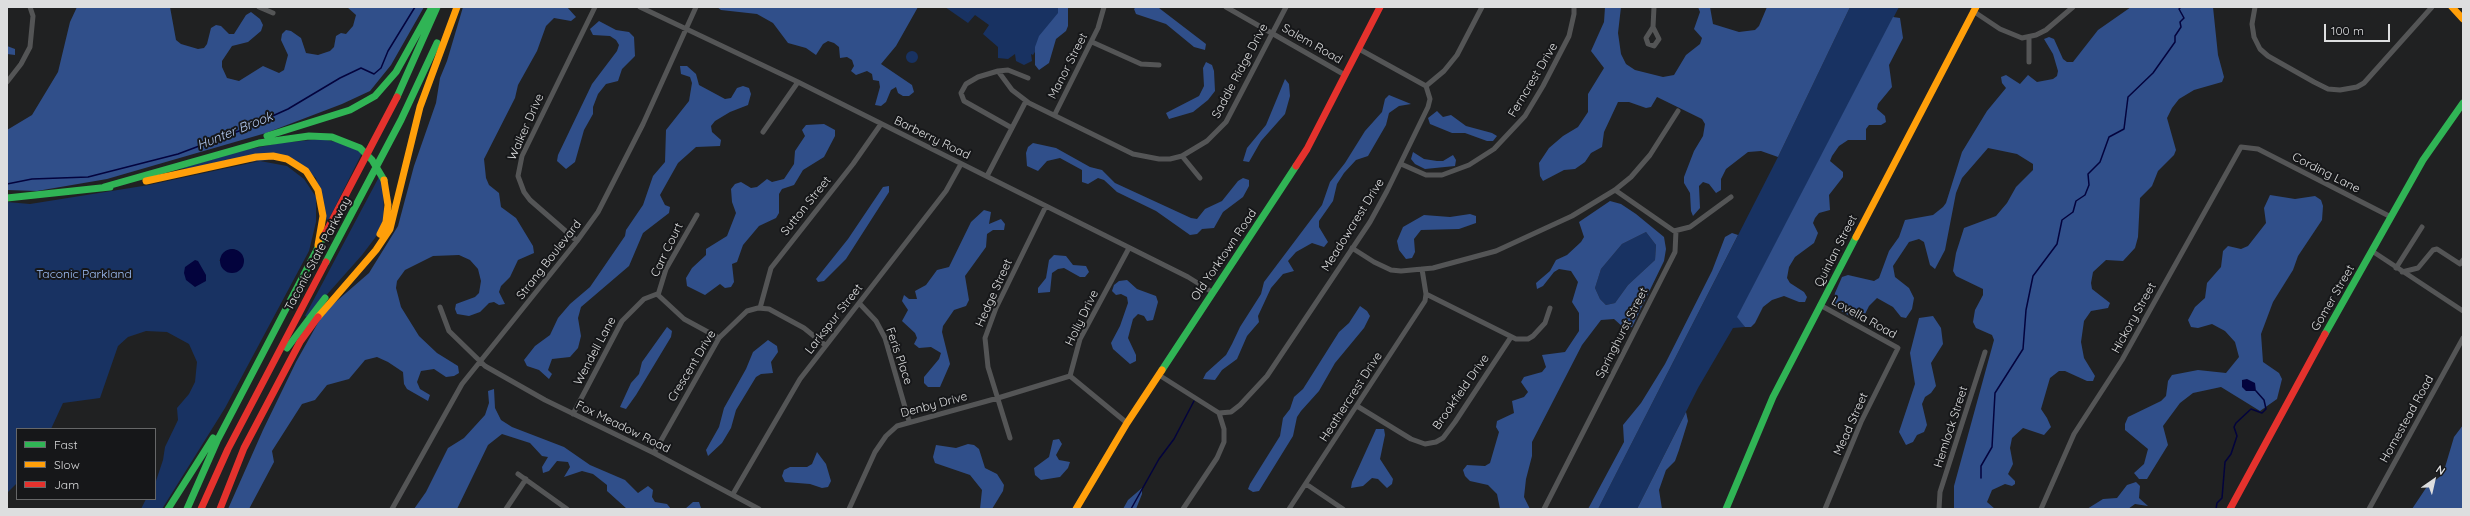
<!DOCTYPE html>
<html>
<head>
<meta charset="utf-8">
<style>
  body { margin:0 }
  #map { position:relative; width:2470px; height:516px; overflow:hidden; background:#202122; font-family:Quicksand,sans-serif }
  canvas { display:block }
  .frame { position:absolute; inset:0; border:8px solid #dddedf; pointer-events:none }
  .legend { position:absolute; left:16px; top:428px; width:140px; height:72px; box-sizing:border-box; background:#161719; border:1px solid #666768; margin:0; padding:5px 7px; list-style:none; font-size:12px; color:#dddedf }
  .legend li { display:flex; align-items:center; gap:8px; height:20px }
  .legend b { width:20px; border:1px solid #666768 }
  .north { position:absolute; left:2414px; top:460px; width:40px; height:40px; -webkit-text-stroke:3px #161719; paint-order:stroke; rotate:34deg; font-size:11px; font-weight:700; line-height:16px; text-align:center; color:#dddedf }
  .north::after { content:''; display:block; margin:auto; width:14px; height:18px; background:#dddedf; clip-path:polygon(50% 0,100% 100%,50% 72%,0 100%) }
  .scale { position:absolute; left:2324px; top:24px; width:66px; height:18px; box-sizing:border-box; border:2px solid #dddedf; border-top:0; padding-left:5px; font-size:12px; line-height:14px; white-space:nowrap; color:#dddedf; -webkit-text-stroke:3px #161719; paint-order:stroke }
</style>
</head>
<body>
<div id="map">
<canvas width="2470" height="516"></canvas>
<div class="frame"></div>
<ul class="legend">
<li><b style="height:5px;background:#30b455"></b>Fast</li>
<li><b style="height:5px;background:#ff9f0a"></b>Slow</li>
<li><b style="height:5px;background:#e5322d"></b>Jam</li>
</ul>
<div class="north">N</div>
<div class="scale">100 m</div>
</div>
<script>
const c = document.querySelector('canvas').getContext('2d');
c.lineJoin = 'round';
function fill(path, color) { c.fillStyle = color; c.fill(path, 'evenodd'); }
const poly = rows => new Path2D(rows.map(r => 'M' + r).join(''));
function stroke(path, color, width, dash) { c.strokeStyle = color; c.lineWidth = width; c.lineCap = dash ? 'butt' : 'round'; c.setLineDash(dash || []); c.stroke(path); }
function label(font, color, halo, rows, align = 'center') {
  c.font = font + ' Quicksand,sans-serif'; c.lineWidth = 4; c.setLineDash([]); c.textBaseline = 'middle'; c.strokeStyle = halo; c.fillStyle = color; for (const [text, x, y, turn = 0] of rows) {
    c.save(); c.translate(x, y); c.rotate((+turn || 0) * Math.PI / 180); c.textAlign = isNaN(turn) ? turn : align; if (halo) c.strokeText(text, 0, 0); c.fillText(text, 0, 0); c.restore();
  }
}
fill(poly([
  [945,7,1059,7,1063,9,1033,55,1031,54,1032,61,1024,65,1016,61,1015,54,1008,59,998,58,998,47,983,34,989,25,975,15,968,23],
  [1850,7,1899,7,1738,316,1745,327,1733,328,1698,388,1637,509,1598,509,1778,157],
  '906 57a6 6 0 1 1 12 0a6 6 0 1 1-12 0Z',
  [322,139,350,145,362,153,329,219,326,220,316,178,289,158,180,169,240,151,280,143],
  [260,161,287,166,304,179,316,197,316,222,309,251,225,408,162,509,141,509,146,499,155,499,155,484,163,460,165,447,178,420,177,408,189,394,195,382,197,362,189,344,167,332,146,331,128,337,118,346,100,398,63,403,51,429,17,429,17,483,7,493,7,202,30,204,149,185],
  [233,249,238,251,219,261,226,251],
  [379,177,383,181,384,220,378,234,362,255,307,317,305,316],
  [1646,232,1656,245,1655,260,1628,285,1615,303,1606,305,1600,299,1595,288,1601,269,1622,244]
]), '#183262');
fill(poly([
  [77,7,170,7,176,40,181,44,198,49,204,48,207,44,211,28,216,25,221,26,229,34,234,34,246,15,251,12,260,19,263,25,261,31,248,42,232,46,222,61,222,67,227,78,239,81,263,66,279,73,284,70,288,55,281,40,282,34,286,30,291,31,301,38,306,53,318,55,330,51,334,47,336,36,341,33,346,34,353,26,356,15,347,7,424,7,391,65,370,91,342,104,266,133,107,179,37,191,7,190,7,130,32,115,58,72,70,22],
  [463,7,567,7,576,17,571,21,554,18,546,26,537,51,518,85,515,98,484,159,486,178,489,185,499,193,501,207,516,218,533,246,534,253,518,260,510,277,501,286,499,292,505,304,499,305,494,302,489,303,480,312,469,316,457,314,455,309,456,304,475,297,479,293,481,281,478,269,470,260,459,255,433,256,405,270,397,281,396,288,401,307,419,336,437,353,458,366,459,373,454,376,446,377,434,369,421,371,417,382,420,389,430,395,428,401,407,389,404,384,403,372,388,362,377,357,365,360,349,379,327,385,315,400,302,404,272,451,274,462,249,509,228,509,263,430,296,362,319,321,331,306,369,273,398,226,414,166,436,103,440,78,447,61],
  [717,7,918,7,896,46,881,64,912,85,914,92,909,96,903,96,898,93,896,87,891,90,886,102,881,106,875,105,880,87,879,81,873,80,872,74,867,71,856,75,851,71,854,66,852,60,847,57,840,58,839,47,834,43,828,41,823,44,816,55,806,48,788,43,773,23,757,14,721,10],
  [1058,7,1068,7,1068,26,1066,31,1056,39,1049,63,1039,70,1035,65,1035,47,1039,36,1058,13],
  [1136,7,1159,8,1206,44,1205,50,1194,47,1166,24,1136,14,1134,9],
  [1605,7,1621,7,1618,33,1621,54,1626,64,1635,70,1663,77,1674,75,1686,55,1700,44,1702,38,1694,29,1700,12,1698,7,1710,7,1713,24,1739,32,1755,30,1759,26,1767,7,1850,7,1778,157,1761,151,1748,152,1726,169,1721,179,1721,190,1716,193,1709,184,1703,182,1699,186,1700,208,1693,216,1691,211,1690,193,1684,183,1684,177,1694,151,1703,136,1705,124,1702,119,1657,97,1651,107,1646,108,1629,102,1618,102,1604,132,1602,147,1591,153,1585,162,1575,169,1564,170,1543,181,1540,176,1539,163,1549,148,1563,136,1578,127,1588,112,1588,94,1604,68,1591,51,1604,22],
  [2131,7,2213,7,2218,55,2224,77,2222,82,2194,90,2179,99,2172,108,2167,118,2176,150,2174,155,2158,171,2152,186,2140,198,2138,237,2135,248,2123,261,2106,260,2093,272,2091,283,2092,289,2110,303,2108,308,2091,311,2084,321,2081,342,2084,358,2095,376,2093,381,2087,381,2065,371,2059,371,2050,378,2041,409,2047,418,2051,427,2044,435,2023,428,2012,438,2010,448,2013,464,2008,474,2015,481,2015,484,2012,486,2005,484,1992,490,1987,502,1995,509,1954,509,1954,486,1994,340,1992,335,1976,328,1973,322,1975,310,1983,295,1983,289,1956,276,1953,271,1956,253,1964,228,1996,216,2007,203,2016,187,2033,170,2033,164,2017,154,1988,148,1962,178,1956,193,1945,250,1935,269,1930,265,1924,242,1919,239,1909,242,1893,266,1895,277,1909,288,1914,298,1912,309,1906,318,1901,317,1893,307,1877,298,1869,306,1864,316,1853,318,1833,306,1835,293,1842,277,1848,275,1874,281,1879,278,1889,251,1899,237,1905,220,1933,215,1943,207,1946,203,1962,152,1987,111,2006,88,2002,83,2001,77,2006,75,2020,84,2028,75,2037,82,2053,79,2057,76,2058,71,2053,54,2044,39,2049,37,2054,39,2063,59,2067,62,2073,62,2098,30],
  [1893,17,1900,18,1903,38,1889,65,1892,87,1878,104,1877,109,1885,116,1886,122,1881,125,1869,125,1866,129,1866,140,1848,140,1839,146,1832,156,1830,161,1843,172,1843,177,1829,195,1830,210,1819,213,1815,218,1813,223,1818,233,1814,243,1795,257,1789,267,1787,278,1790,283,1804,292,1807,297,1805,302,1799,302,1784,296,1772,300,1763,307,1755,323,1751,327,1745,327,1737,317],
  [599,21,616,30,629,32,634,37,635,56,622,69,618,81,606,84,598,94,593,107,593,114,584,130,575,162,566,169,557,161,558,155,592,84,617,51,619,45,616,40,610,36,593,35,590,29],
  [7,46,15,49,15,55,7,54],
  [1206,62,1212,65,1214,71,1215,91,1208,100,1193,112,1169,119,1166,113,1199,96,1204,86,1203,68],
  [680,66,687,66,696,74,699,85,725,99,731,98,737,88,743,86,749,88,751,94,748,105,730,112,715,121,711,126,712,132,721,140,720,146,696,147,678,163,660,195,665,205,670,207,669,213,643,233,629,266,581,307,578,318,581,336,578,348,570,357,552,359,548,370,552,374,549,379,539,370,527,366,524,360,535,346,550,335,558,318,570,304,590,287,625,236,626,230,643,205,653,176,665,162,666,130,689,101,692,83,690,77,681,74],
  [1285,79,1289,84,1290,96,1285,114,1261,141,1249,162,1243,161,1247,148,1266,125],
  [1389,95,1411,104,1399,106,1389,113,1386,125,1368,156,1356,160,1344,173,1337,184,1333,201,1319,221,1319,227,1328,242,1324,247,1312,243,1296,252,1288,261,1294,271,1283,274,1271,288,1258,316,1259,322,1247,336,1237,359,1222,370,1215,380,1203,379,1206,373,1226,355,1232,344,1240,327,1261,294,1264,282,1322,205,1330,182,1345,163,1365,131,1382,112,1385,99],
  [1437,111,1443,117,1451,115,1466,126,1492,133,1497,136,1493,141,1487,141,1465,133,1452,133,1430,124,1428,118],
  [824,124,835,130,835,136,824,157,803,170,794,185,782,189,779,194,779,213,776,218,759,226,743,245,737,262,732,264,734,282,731,287,725,288,720,284,705,295,687,286,686,278,692,268,706,255,706,249,727,236,736,213,732,202,731,189,735,184,741,182,751,188,757,187,767,179,772,182,784,179,794,164,795,151,805,136,802,130,806,125],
  [1033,143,1056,148,1090,167,1102,170,1115,183,1191,218,1197,219,1205,209,1222,201,1238,181,1243,178,1249,180,1249,186,1243,197,1223,212,1214,228,1202,229,1197,234,1190,235,1156,211,1117,192,1104,180,1098,178,1088,184,1082,182,1082,170,1060,158,1047,161,1038,171,1027,166,1026,153,1028,147],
  [1413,152,1424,159,1437,161,1443,161,1453,155,1456,160,1455,166,1425,169,1415,164,1411,159],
  [889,186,889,192,846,259,824,281,818,282,816,279,848,239,883,187],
  [2270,195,2295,199,2315,196,2321,200,2323,206,2322,220,2298,256,2293,270,2273,302,2261,334,2263,362,2279,373,2282,379,2277,399,2260,411,2221,387,2193,393,2180,403,2163,426,2168,445,2147,479,2139,479,2134,473,2144,464,2148,449,2125,430,2125,424,2128,417,2161,401,2166,396,2168,381,2172,375,2198,370,2226,373,2239,357,2235,342,2225,331,2212,324,2198,328,2191,327,2188,320,2195,307,2205,298,2207,283,2221,267,2223,251,2228,246,2241,249,2248,246,2266,223,2264,208],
  [1610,201,1621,204,1636,214,1664,237,1666,249,1664,261,1632,327,1624,328,1614,319,1601,320,1582,345,1532,442,1532,456,1526,479,1524,497,1530,509,1500,509,1497,494,1488,485,1470,481,1465,476,1463,470,1467,465,1485,466,1490,463,1499,432,1496,427,1497,421,1514,413,1512,401,1524,397,1528,392,1521,382,1524,377,1542,372,1546,367,1542,355,1565,352,1579,331,1579,313,1572,302,1578,282,1571,271,1559,269,1554,272,1543,286,1537,289,1536,283,1550,271,1556,260,1567,255,1581,242,1584,237,1579,222],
  [1646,232,1656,245,1655,260,1628,285,1615,303,1606,305,1600,299,1595,288,1601,269,1622,244],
  [984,210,991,212,989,224,1001,219,1005,224,1004,230,993,230,987,234,986,247,965,276,969,300,966,306,954,310,943,326,942,332,950,364,940,387,928,387,924,383,924,377,939,359,941,353,931,347,919,348,914,344,917,338,915,333,902,321,908,310,902,301,904,295,909,299,917,299,915,291,926,285,937,270,949,267,971,222],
  [1470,214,1476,216,1476,223,1459,229,1421,230,1414,239,1415,252,1412,258,1406,259,1399,250,1397,241,1403,227,1424,215,1450,217],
  [1732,233,1738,235,1598,509,1588,509,1624,442,1623,425,1641,403,1665,364,1712,271,1725,237],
  [1054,255,1066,256,1073,265,1086,266,1089,272,1085,277,1080,277,1064,268,1058,269,1052,273,1050,292,1038,293,1038,288,1046,278,1049,260],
  [1127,280,1137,289,1156,296,1158,302,1153,320,1147,321,1144,316,1138,314,1133,319,1128,338,1136,355,1136,361,1130,364,1113,349,1111,343,1120,326,1128,303,1127,297,1121,294,1116,295,1112,291,1114,285,1119,281],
  [1360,306,1367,311,1370,316,1364,328,1335,363,1319,391,1301,411,1297,417,1293,436,1259,491,1253,492,1248,489,1250,484,1280,436,1283,418,1290,409,1294,397,1303,389,1339,332,1349,323],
  [1933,316,1941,328,1943,344,1931,363,1936,386,1931,393,1925,397,1922,404,1927,425,1924,432,1917,435,1913,442,1906,445,1899,432,1915,384,1910,353,1919,318],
  [667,327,672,331,671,337,636,395,626,409,620,407,631,383,639,374,642,362],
  [768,340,777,346,778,352,771,362,773,373,761,374,756,377,736,410,731,428,722,443,708,456,706,450,719,427,724,408,746,369,753,352],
  [494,389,495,408,501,420,512,427,564,447,590,465,625,480,638,493,648,486,653,490,652,497,655,502,667,504,671,509,627,509,607,491,607,485,593,474,582,471,564,477,570,467,568,462,557,461,549,471,543,473,542,467,548,457,542,456,530,443,502,434,488,445,457,509,414,509,426,492,448,448,464,438,485,415,489,403,488,391],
  [1686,412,1688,421,1679,450,1675,461,1666,470,1659,490,1662,509,1637,509],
  [2463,425,2463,509,2412,509,2426,488,2443,474,2454,437],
  [1376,429,1384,429,1385,435,1380,459,1393,479,1392,484,1387,488,1378,479,1372,478,1363,486,1351,488,1352,482],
  [1059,439,1062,444,1056,455,1059,460,1070,462,1068,468,1060,477,1041,480,1035,475,1034,468,1049,457,1053,440],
  [968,444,974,445,979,449,985,468,997,474,1004,485,1003,491,992,509,980,509,982,490,970,475,935,463,933,457,936,445,956,448],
  [817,452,826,464,831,481,828,487,822,488,810,484,785,482,782,476,784,470,790,467,807,467,812,464],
  [2136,482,2140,486,2139,498,2148,506,2135,504,2128,509,2087,509,2103,499,2117,498,2127,485],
  [1142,488,1142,494,1136,509,1123,509,1128,500],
  [693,502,699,502,701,508,685,509]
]), '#304f8a');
fill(poly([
  '220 261a12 12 0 1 1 24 0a12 12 0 1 1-24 0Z',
  [195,260,198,261,206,275,206,281,195,287,186,280,184,273,185,267],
  [2247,379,2255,383,2256,391,2246,391,2242,387,2242,380]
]), '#03033d');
stroke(poly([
  [7,184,32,179,88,177,178,154,239,131,288,109,340,78,361,68,374,74,381,68,388,51,415,7],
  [1981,478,1981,466,1992,447,1995,393,2023,349,2026,310,2033,276,2057,244,2062,220,2073,212,2076,201,2085,195,2089,185,2088,174,2100,162,2109,137,2124,129,2128,97,2153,73,2175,42,2175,36,2181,27,2180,22,2184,18,2179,9,2181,7],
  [1131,509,1159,459,1174,439,1194,401],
  [2216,509,2217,503,2222,498,2225,462,2231,454,2237,436,2234,427,2236,423,2251,409,2262,413,2266,409,2264,400,2256,391]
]), '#03033d', 1.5);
stroke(poly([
  [259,7,273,13],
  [640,7,798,82,1188,277,1212,292],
  [1226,7,1345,75],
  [2255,7,2252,24,2254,37,2260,49,2268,56,2314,82,2328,89,2340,90,2357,87,2364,83,2432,7],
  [1973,11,2000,29,2022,38,2036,35,2046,30,2073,7],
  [1653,27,1659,39,1654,46,1648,44,1646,38,1653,27],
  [1653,27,1654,7],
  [1092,42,1141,64,1159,65],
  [2029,62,2029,38],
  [998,71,1008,70,1028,78],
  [7,82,21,64,30,47,33,16,30,7],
  [1426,86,1444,71,1457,55,1482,7],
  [1055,114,1098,28,1104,7],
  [1012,128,964,101,961,93,966,84,978,77,998,71,1012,90,1029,103,1133,154,1159,159,1170,159,1182,156,1207,141,1226,122,1286,7],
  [763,132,798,82],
  [1182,156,1200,178],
  [1401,164,1426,175,1442,175,1469,165,1494,149,1525,116,1543,86,1569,36,1574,14,1574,7],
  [987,176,1026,101],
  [1615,190,1674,231,1690,227,1731,197],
  [577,241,530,200,524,192,518,176,522,156,595,7],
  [1352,248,1374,262,1391,270,1401,271,1433,268,1496,251,1572,216,1615,190,1631,177,1650,155,1678,111],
  [2372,251,2463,311],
  [2396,268,2422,227],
  [1422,269,1426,294,1516,339,1528,339,1533,336,1545,323,1550,308],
  [2402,272,2418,268,2433,250,2437,249,2460,264,2463,260],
  [658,295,666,269,697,215],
  [859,303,876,321,885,338,909,421],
  [1820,305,1898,348,1861,422,1825,509],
  [440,307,449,331,485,366,545,400,654,453,759,509],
  [760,308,771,268,853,164,881,124],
  [1159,375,1219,413,1224,429,1224,442,1217,458,1183,509],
  [1357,406,1411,439,1425,444,1436,442,1443,438,1455,422,1511,337],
  [1219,413,1231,412,1240,405,1267,376,1370,222,1387,191,1428,107,1430,99,1426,86,1359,49],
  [573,414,622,321,644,299,657,294,684,319,719,338],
  [1127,423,1070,376,1080,339,1129,248],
  [1010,438,988,367,985,338,996,308,1046,206],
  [654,453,719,338,747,311,758,308,769,309,804,328,825,345],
  [518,474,567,509],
  [1306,484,1343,509],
  [733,494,800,379,946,191,961,164],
  [392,509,462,384,577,241,598,212,643,124,696,7],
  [506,509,526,479],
  [849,509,875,452,886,436,897,426,998,398,1070,376],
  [1289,509,1425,301,1426,294],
  [1544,509,1675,252,1676,231],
  [1939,509,1940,492,1985,352],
  [2041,509,2074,434,2122,360,2241,147,2258,149,2391,217],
  [2369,509,2463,338]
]), '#545556', 5);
stroke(poly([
  [397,97,437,7],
  [267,136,350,110,375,96,396,72,431,9],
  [104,187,259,143,309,136,332,137,360,148,372,160,384,180],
  [7,198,110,187],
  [326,262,401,120,437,43],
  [2325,334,2423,160,2463,103],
  [287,348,325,298],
  [1162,370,1296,166],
  [168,509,213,438],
  [187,509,217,441,324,236],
  [1726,509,1773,397,1856,237]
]), '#30b455', 7);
stroke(poly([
  [2452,7,2463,19],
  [146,181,256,157,273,156,287,159,306,171,318,190,323,216,318,245],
  [380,234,386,222,388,205,384,180],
  [1856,237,1976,7],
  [318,317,376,250,390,229,420,107,457,7],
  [1076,509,1127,423,1162,370]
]), '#ff9f0a', 7);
stroke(poly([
  [1296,166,1307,149,1380,7],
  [324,236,397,97],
  [201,509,228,449,326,262],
  [220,509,244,448,300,342,318,317],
  [2230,509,2325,334]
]), '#e5322d', 7);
label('12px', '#dddedf', '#161719', [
  ["Salem Road",1312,44,30],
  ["Manor Street",1068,66,-63],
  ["Saddle Ridge Drive",1240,71,-62],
  ["Ferncrest Drive",1533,80,-59],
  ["Walker Drive",526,127,-66],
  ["Barberry Road",932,138,26],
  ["Cording Lane",2326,173,27],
  ["Sutton Street",806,206,-51],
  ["Meadowcrest Drive",1353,225,-58],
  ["Carr Court",667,250,-64],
  ["Quinlan Street",1836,251,-63],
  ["Taconic State Parkway",318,254,-62],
  ["Old Yorktown Road",1224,255,-56],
  ["Strang Boulevard",549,260,-52],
  ["Hedge Street",994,293,-66],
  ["Gomer Street",2333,298,-60],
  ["Holly Drive",1082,318,-64],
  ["Lovella Road",1864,318,29],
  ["Hickory Street",2134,318,-61],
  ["Larkspur Street",834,319,-52],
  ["Springhurst Street",1622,333,-63],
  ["Wendell Lane",595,351,-62],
  ["Feris Place",899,356,71],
  ["Crescent Drive",692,366,-59],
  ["Brookfield Drive",1461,392,-55],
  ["Heathercrest Drive",1351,397,-57],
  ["Denby Drive",934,405,-15],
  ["Homestead Road",2407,419,-61],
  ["Mead Street",1851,424,-66],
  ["Fox Meadow Road",623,427,26],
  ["Hemlock Street",1951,427,-72]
]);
label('12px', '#a0c1fa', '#161719', [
  ["Taconic Parkland",84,274]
]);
label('italic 13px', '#b1c7ed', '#161719', [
  ["Hunter Brook",235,131,-22]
]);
</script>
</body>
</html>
